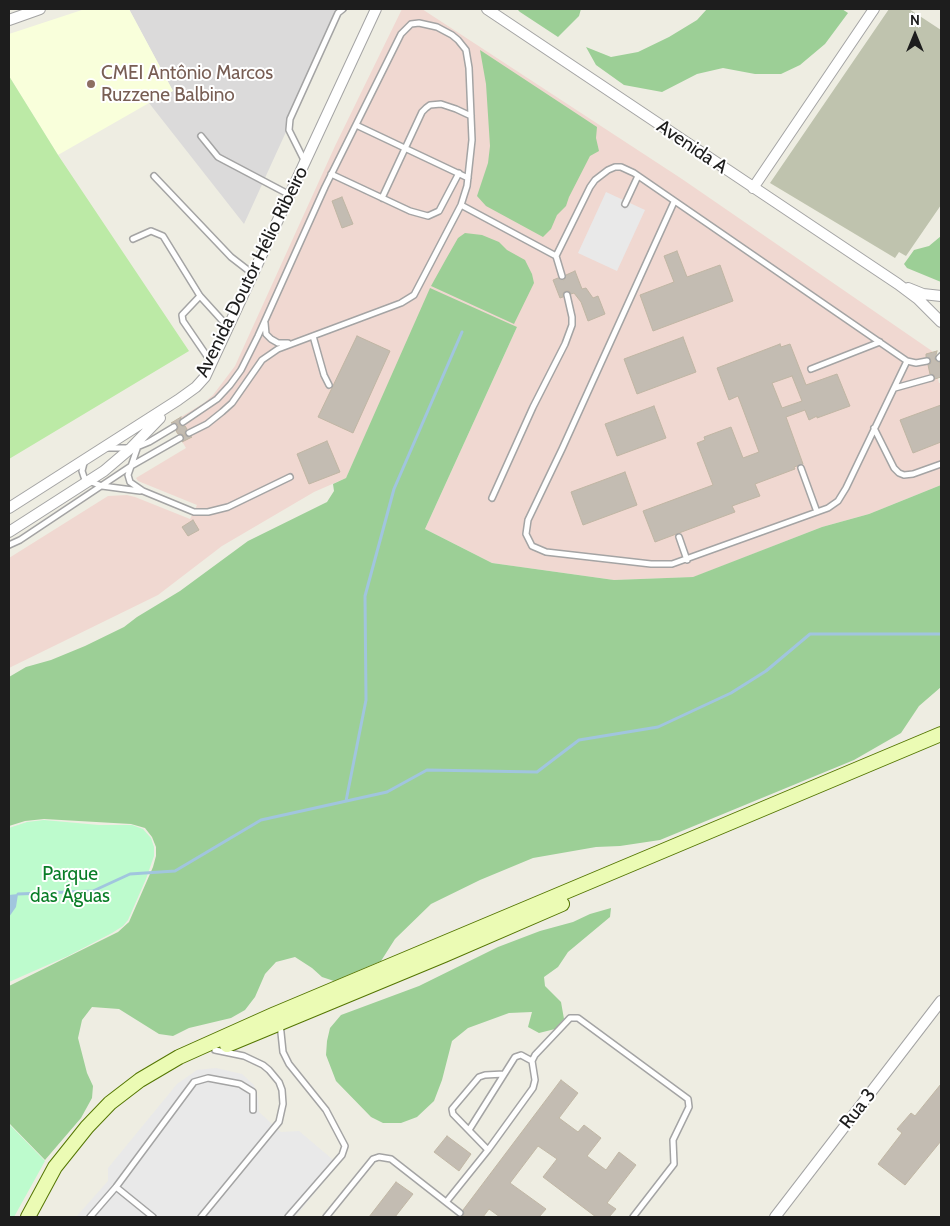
<!DOCTYPE html>
<html>
<head>
<meta charset="utf-8">
<style>
  body { margin:0 }
  #map { position:relative; width:950px; height:1226px; overflow:hidden; background:#eeede2; font-family:Cabin,sans-serif }
  canvas { display:block }
  .frame { position:absolute; inset:0; border:10px solid #1d1d1d; pointer-events:none }
  .north { position:absolute; left:890px; top:10px; width:50px; height:50px; -webkit-text-stroke:4px #fff; paint-order:stroke; rotate:0deg; font-size:14px; font-weight:700; line-height:20px; text-align:center; color:#1d1d1d }
  .north::after { content:''; display:block; margin:auto; width:18px; height:22px; background:#1d1d1d; clip-path:polygon(50% 0,100% 100%,50% 72%,0 100%) }
</style>
</head>
<body>
<div id="map">
<canvas width="950" height="1226"></canvas>
<div class="frame"></div>
<div class="north">N</div>
</div>
<script>
const c = document.querySelector('canvas').getContext('2d');
c.lineJoin = 'round';
function fill(path, color) { c.fillStyle = color; c.fill(path, 'evenodd'); }
const poly = rows => new Path2D(rows.map(r => 'M' + r).join(''));
function stroke(path, color, width, dash) { c.strokeStyle = color; c.lineWidth = width; c.lineCap = dash ? 'butt' : 'round'; c.setLineDash(dash || []); c.stroke(path); }
function label(font, color, halo, rows, align = 'center') {
  c.font = font + ' Cabin,sans-serif'; c.lineWidth = 4; c.setLineDash([]); c.textBaseline = 'middle'; c.strokeStyle = halo; c.fillStyle = color; for (const [text, x, y, turn = 0] of rows) {
    c.save(); c.translate(x, y); c.rotate((+turn || 0) * Math.PI / 180); c.textAlign = isNaN(turn) ? turn : align; if (halo) c.strokeText(text, 0, 0); c.fillText(text, 0, 0); c.restore();
  }
}
fill(poly([
  [129,9,342,9,244,224,149,103,173,91]
]), '#dbdada');
fill(poly([
  [402,9,422,9,682,179,932,351,939,383,941,383,941,485,869,514,822,527,694,577,614,580,492,563,425,529,517,327,370,426,346,478,314,492,222,546,158,595,9,668,9,558,108,496,127,495,135,497,190,519,197,505,138,481,136,478,186,448,171,423,204,403,213,395,235,366,335,146]
]), '#f0d8d1');
fill(poly([
  [85,9,129,9,173,91,149,103,58,155,9,76,9,34]
]), '#f9ffdb');
fill(poly([
  [889,9,909,9,941,30,941,205,906,256,899,252,895,258,770,183]
]), '#bfc3ae');
fill(poly([
  [9,76,58,155,189,351,9,459]
]), '#bceaa6');
fill(poly([
  [517,9,581,9,579,16,558,37,520,12],
  [707,9,842,9,848,13,825,44,800,65,781,74,755,74,723,68,697,74,662,92,624,85,596,65,586,47,611,57,638,52,669,37,697,20],
  [480,50,597,127,596,138,599,151,590,156,569,197,566,206,557,215,551,229,543,237,486,206,477,196,488,163,490,146,486,84],
  [465,233,482,235,499,242,507,250,525,260,532,274,534,283,514,324,431,286,446,259,458,238],
  [941,236,941,282,907,268,904,264,914,250,929,246],
  [430,288,517,327,425,529,492,563,614,580,693,577,822,527,869,514,941,485,941,687,919,706,901,733,854,760,660,840,620,846,596,847,533,858,480,880,431,904,395,939,381,961,334,981,322,977,312,968,295,957,276,962,265,974,255,997,245,1010,231,1018,189,1028,173,1036,159,1034,119,1009,92,1007,82,1020,78,1038,87,1073,93,1086,92,1098,81,1118,45,1160,9,1123,9,986,118,932,129,922,153,867,156,856,156,847,152,837,145,828,131,824,44,819,25,821,9,826,9,677,26,667,51,660,85,646,124,627,137,617,180,591,248,541,327,502,334,491,333,484,346,478],
  [611,908,610,917,568,952,558,967,544,977,545,986,561,1002,564,1019,555,1029,539,1033,528,1027,532,1012,509,1013,468,1028,452,1041,442,1080,434,1101,417,1117,401,1123,383,1123,371,1117,336,1081,326,1055,327,1041,330,1028,341,1015,419,986,498,947,540,931,573,922,590,914]
]), '#9ccf96');
fill(poly([
  [44,820,99,825,132,825,143,829,151,838,154,847,154,856,146,879,128,920,123,926,112,933,68,956,9,982,9,828,27,822],
  [9,1124,45,1161,14,1217,9,1217]
]), '#bdfbcd');
fill(poly([
  [606,192,645,210,617,271,578,253],
  [216,1068,242,1074,254,1085,258,1098,259,1112,281,1132,299,1131,338,1164,295,1217,76,1217,108,1181,108,1168,177,1084,197,1070]
]), '#e9e9e9');
fill(poly([
  [18,894,16,907,9,917,9,895]
]), '#a1c5de');
stroke(poly([
  [346,801,366,700,365,596,394,489,462,332],
  [18,894,93,891,130,874,175,871,261,820,387,792,427,770,537,772,579,740,658,727,731,693,766,671,810,634,941,634]
]), '#a1c5de', 3);
const building = poly([
  [342,197,353,224,342,228,332,201,342,197],
  [677,251,687,277,720,265,733,301,653,331,640,295,674,282,664,256,677,251],
  [575,271,582,289,586,288,593,298,598,296,605,314,588,321,581,302,574,293,571,294,569,291,566,291,563,293,563,297,560,298,553,280,558,278,564,280,566,275,575,271],
  [357,336,390,351,353,433,318,417,357,336],
  [683,337,696,372,637,394,624,359,683,337],
  [780,344,781,347,790,344,806,385,837,374,850,406,817,418,817,416,809,420,805,410,786,417,803,464,794,467,795,469,755,484,760,496,732,506,735,512,655,542,643,511,713,485,697,443,705,440,704,437,731,427,743,458,759,452,738,396,729,400,717,368,780,344],
  [792,376,802,401,782,408,772,383,792,376],
  [937,351,935,359,936,361,940,362,941,377,935,379,934,375,930,374,928,365,931,363,931,360,926,357,926,354,937,351],
  [941,405,941,442,913,453,900,420,941,405],
  [654,406,666,438,617,456,605,424,654,406],
  [181,417,179,424,182,426,185,426,187,429,185,432,185,435,192,437,182,442,184,436,182,434,178,434,176,431,178,429,178,425,176,423,171,423,181,417],
  [327,441,340,472,309,484,297,454,327,441],
  [625,472,637,505,583,525,571,492,625,472],
  [193,520,199,530,188,536,182,527,193,520],
  [561,1080,578,1093,559,1118,578,1132,584,1125,601,1138,587,1156,606,1170,619,1152,636,1165,607,1203,616,1209,609,1217,596,1217,543,1177,557,1159,538,1146,510,1183,546,1209,539,1217,500,1217,489,1209,483,1217,461,1217,464,1214,463,1210,561,1080],
  [941,1084,941,1141,905,1185,878,1164,902,1133,897,1129,911,1113,915,1116,941,1084],
  [447,1136,471,1154,459,1171,434,1152,447,1136],
  [396,1182,413,1194,395,1217,369,1217,396,1182]
]);
fill(building, '#c3bcb2');
stroke(building, '#c0b6a4', 1);
const lane = poly([
  [356,125,468,178],
  [201,136,218,157,290,195],
  [304,160,289,130,290,119,338,13,343,9],
  [331,174,410,211,428,216,439,211,459,173],
  [154,176,231,257,253,274],
  [382,198,422,112,426,108,430,105,441,104,456,109,471,116],
  [674,202,562,449,528,520,526,534,532,546,546,552,651,564,672,564,828,508,838,501,846,488,907,361],
  [625,204,638,176],
  [461,205,556,256,590,187,595,180,608,170,615,167,621,167,634,173,907,361,916,363,927,361],
  [133,239,151,231,163,236,200,296,229,328],
  [556,256,562,276],
  [200,296,182,315,183,321,211,362],
  [265,323,266,334,271,339,278,343,288,343],
  [313,336,324,375,329,385],
  [939,358,941,356],
  [811,369,880,342],
  [895,388,931,378],
  [183,422,217,399,230,385,241,370,258,336,325,187,401,34,411,24,419,23,437,27,452,35,458,40,466,50,469,68,472,140,467,186,461,205,414,295,401,303,278,349,262,360,232,403,222,412,207,424,189,433],
  [874,428,894,468,899,473,904,475,913,474,941,464],
  [138,446,128,475,130,482,143,491,194,512,208,512,228,507,290,477],
  [137,447,149,442,174,427],
  [107,448,128,448],
  [84,463,82,471,84,477,86,480,102,486,140,491],
  [801,468,817,512],
  [492,498,533,407,565,344,572,325,572,317,567,295],
  [679,537,687,560],
  [9,545,20,540,131,466,180,438],
  [280,1023,283,1052,289,1064,326,1110,345,1146,342,1155,288,1217],
  [469,1130,515,1057,521,1055,532,1061],
  [488,1150,453,1114,452,1109,479,1077,485,1075,504,1074],
  [116,1187,153,1217],
  [447,1201,488,1150,533,1088,535,1080,532,1061,535,1055,570,1018,578,1018,688,1099,689,1107,673,1140,674,1164,633,1217],
  [90,1217,116,1187,194,1082,208,1078,240,1084,253,1092,253,1110],
  [201,1217,279,1122,283,1104,282,1090,279,1082,269,1070,263,1065,244,1056,215,1050],
  [326,1217,373,1159,379,1157,391,1159,460,1213]
]);
const street = poly([
  [487,9,898,284,918,299,941,322],
  [9,20,40,9],
  [753,188,874,9],
  [908,288,923,294,941,296],
  [9,508,178,400,196,387,205,377,376,9],
  [9,532,104,471,131,448,160,418],
  [775,1217,941,1001]
]);
const secondary = poly([
  [227,1045,444,955,562,904],
  [28,1217,55,1167,87,1127,110,1103,140,1080,179,1057,275,1014,941,734]
]);
stroke(lane, '#a4a4a4', 8);
stroke(street, '#a4a4a4', 12);
stroke(secondary, '#547602', 16);
stroke(lane, '#fff', 5);
stroke(street, '#fff', 10);
stroke(secondary, '#ebfbb4', 14);
for (const [x, y, r, color] of [
  [91,84,5,"#8d6e63"]
]) { const dot = new Path2D(); dot.arc(x, y, r, 0, 2 * Math.PI); c.fillStyle = color; c.fill(dot); stroke(dot, '#fff', 2); }
label('19px', '#785e54', '#fff', [
  ["CMEI Antônio Marcos",101,73],
  ["Ruzzene Balbino",101,95]
], 'left');
label('19px', '#1d1d1d', '#fff', [
  ["Avenida A",692,147,34],
  ["Avenida Doutor Hélio Ribeiro",252,272,-64],
  ["Rua 3",858,1109,-52]
]);
label('19px', '#097d27', '#fff', [
  ["Parque",70,874],
  ["das Águas",70,896]
]);
</script>
</body>
</html>
